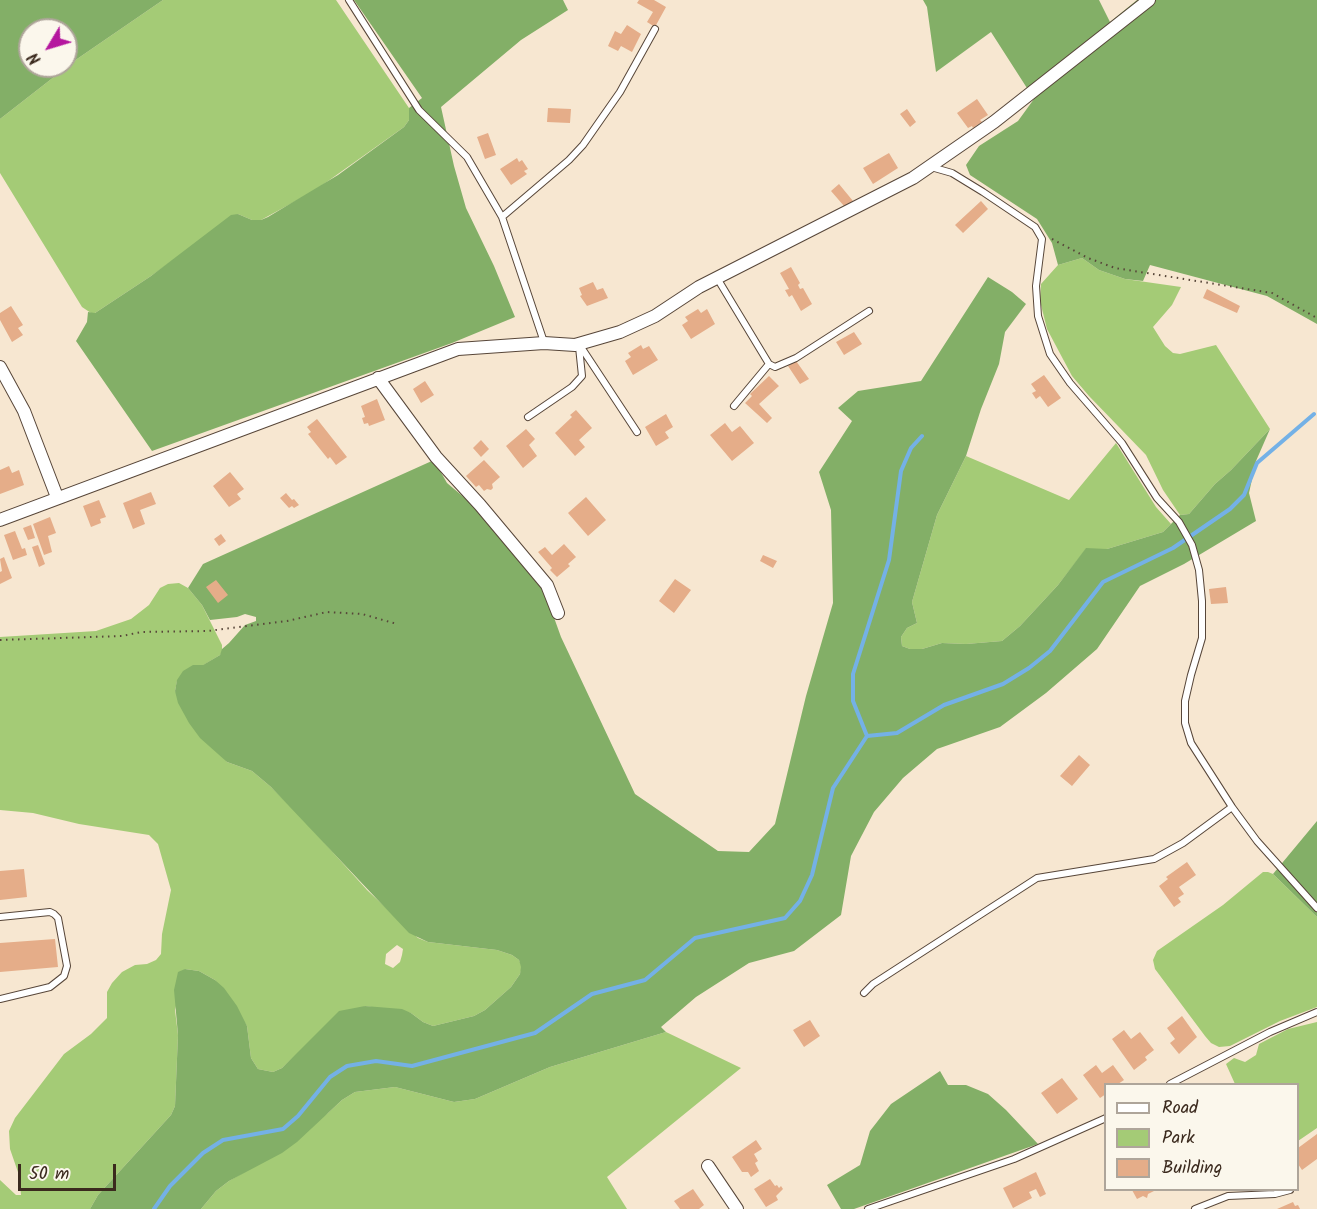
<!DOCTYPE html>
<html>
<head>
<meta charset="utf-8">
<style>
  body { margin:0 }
  #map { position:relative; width:1317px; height:1209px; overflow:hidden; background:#f7e7d1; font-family:Kalam,sans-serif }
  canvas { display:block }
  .legend { position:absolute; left:1104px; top:1083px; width:195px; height:108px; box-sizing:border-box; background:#fbf7ec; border:2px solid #aea59a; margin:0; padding:8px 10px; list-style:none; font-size:18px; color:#3b2a1e }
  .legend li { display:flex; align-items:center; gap:12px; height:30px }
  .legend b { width:30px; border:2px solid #aea59a }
  .north { position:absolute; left:18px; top:18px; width:60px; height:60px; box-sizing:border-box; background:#fbf7ec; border:2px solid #aea59a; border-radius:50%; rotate:232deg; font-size:16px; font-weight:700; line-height:24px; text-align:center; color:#3b2a1e }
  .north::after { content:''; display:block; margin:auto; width:21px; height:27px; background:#b5179e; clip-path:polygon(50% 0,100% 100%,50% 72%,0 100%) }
  .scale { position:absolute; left:18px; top:1164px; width:98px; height:27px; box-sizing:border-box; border:3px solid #3b2a1e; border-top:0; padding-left:8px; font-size:18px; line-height:21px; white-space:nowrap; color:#3b2a1e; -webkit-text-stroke:4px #fbf7ec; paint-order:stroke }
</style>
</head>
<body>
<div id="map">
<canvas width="1317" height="1209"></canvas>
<ul class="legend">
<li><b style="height:8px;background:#fff"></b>Road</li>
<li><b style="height:16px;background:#a4cb76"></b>Park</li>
<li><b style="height:16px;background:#e5ad89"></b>Building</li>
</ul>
<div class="north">N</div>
<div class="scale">50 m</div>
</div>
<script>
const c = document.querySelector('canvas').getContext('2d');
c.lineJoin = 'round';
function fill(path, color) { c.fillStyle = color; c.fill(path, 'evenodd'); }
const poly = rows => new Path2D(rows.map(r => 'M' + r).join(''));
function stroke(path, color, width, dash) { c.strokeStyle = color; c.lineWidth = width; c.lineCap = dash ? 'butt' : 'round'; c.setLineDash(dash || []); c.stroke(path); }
fill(poly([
  [163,0,336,0,409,108,409,120,404,127,314,191,261,220,252,220,238,214,151,276,95,313,91,313,82,307,0,173,0,119,77,59],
  [1082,258,1099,270,1125,279,1181,287,1172,305,1153,327,1165,346,1173,353,1180,354,1216,345,1270,429,1231,470,1215,484,1189,514,1180,515,1163,490,1146,455,1089,396,1072,376,1047,329,1040,301,1041,284,1058,265],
  [1116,443,1156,507,1171,524,1163,532,1107,549,1086,549,1058,585,1020,626,1002,641,966,644,942,643,922,649,910,649,902,646,901,637,907,628,917,623,912,602,937,515,966,456,1069,500],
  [179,583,188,588,202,605,222,645,222,652,220,655,177,681,175,691,227,762,252,771,271,787,300,816,367,890,418,938,428,942,497,950,512,955,519,960,522,967,520,974,511,987,485,1010,474,1016,433,1026,423,1022,411,1013,365,1006,300,1051,282,1068,273,1072,258,1069,251,1058,247,1026,215,980,199,971,185,969,175,1010,178,1035,175,1106,171,1115,98,1195,90,1209,0,1209,0,1180,16,1195,21,1195,19,1175,10,1149,9,1131,15,1118,64,1054,91,1034,107,1018,107,992,112,983,122,972,135,965,147,964,156,960,161,954,162,934,171,890,158,844,149,835,79,824,33,813,0,810,0,637,96,631,131,619,149,605,160,588,168,584],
  [397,945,403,949,402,955,400,962,393,968,385,964,386,954],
  [1263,872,1268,872,1273,874,1317,917,1317,1007,1280,1021,1230,1046,1219,1047,1211,1043,1205,1036,1155,969,1153,960,1157,951,1223,905],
  [1317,1022,1317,1128,1298,1141,1298,1084,1235,1084,1226,1064,1234,1058,1245,1062,1256,1055,1259,1044,1288,1029],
  [666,1032,741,1068,607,1177,627,1209,201,1209,216,1191,229,1181,253,1167,328,1113,342,1100,355,1092,395,1087,454,1102,475,1099,550,1067]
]), '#a4cb76');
fill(poly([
  [0,0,163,0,77,59,0,119],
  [30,30,66,30,66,66,30,66],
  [354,0,563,0,568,10,521,40,441,107,454,166,466,208,494,266,515,317,452,343,152,451,76,341,87,322,88,312,95,313,151,276,231,215,238,214,252,220,261,220,268,217,338,175,404,127,409,120,409,108,422,98],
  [923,0,1099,0,1110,22,1137,0,1317,0,1317,324,1267,296,1150,265,1143,281,1125,279,1099,270,1082,258,1058,265,1052,243,1037,219,970,175,966,165,979,146,1018,121,1034,99,991,32,936,72,927,7],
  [988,277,1012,292,1026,304,1005,332,999,364,981,409,966,456,937,515,912,602,917,623,907,628,901,637,902,646,910,649,922,649,942,643,966,644,1002,641,1020,626,1058,585,1086,548,1107,549,1163,532,1180,515,1189,514,1215,484,1231,470,1270,429,1256,461,1249,493,1256,521,1184,564,1140,586,1097,649,1046,693,1000,727,937,749,903,778,874,812,851,856,841,915,794,951,749,963,696,997,661,1027,666,1032,550,1067,475,1099,454,1102,395,1087,355,1092,342,1100,297,1142,282,1153,229,1181,216,1191,201,1209,90,1209,98,1195,171,1115,175,1106,178,1035,174,990,178,972,185,969,199,971,215,980,224,988,237,1006,247,1026,251,1058,258,1069,273,1072,282,1068,339,1011,365,1006,402,1009,411,1013,423,1022,433,1026,474,1016,485,1010,511,987,520,974,521,967,519,960,512,955,497,950,428,942,409,933,271,787,252,771,227,762,200,738,189,723,178,703,175,691,177,680,183,671,193,665,203,665,220,655,222,649,229,643,245,625,256,621,256,617,245,614,237,617,210,620,202,605,188,588,203,564,434,460,447,483,466,499,509,545,543,587,561,637,635,794,718,851,749,852,775,824,806,696,833,603,831,510,819,472,852,421,838,408,858,391,921,381],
  [1317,821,1317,917,1273,874],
  [940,1071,948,1085,966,1085,988,1094,1006,1110,1038,1144,854,1209,841,1209,827,1185,860,1165,870,1131,891,1104]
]), '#83af67');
stroke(poly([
  [867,736,897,733,944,705,1003,684,1029,668,1050,651,1103,582,1173,548,1230,509,1244,495,1257,463,1314,414],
  [154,1209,170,1186,203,1153,223,1140,283,1129,298,1116,330,1077,347,1066,376,1061,412,1066,535,1033,592,994,645,980,695,938,785,918,800,901,812,875,833,788,867,736,853,701,853,674,889,560,901,471,911,448,922,436]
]), '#74b1e6', 4);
fill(poly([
  [639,0,654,0,666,7,655,27,647,22,653,12,637,3],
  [627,25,641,34,632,52,621,46,618,51,608,46,615,31,621,34],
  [977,99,988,115,980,120,982,122,973,128,972,126,968,128,957,113],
  [548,108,571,109,570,123,547,122],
  [907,109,916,122,910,127,900,114],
  [488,133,496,155,485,159,477,137],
  [889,153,898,168,873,184,863,168],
  [517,158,519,162,522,160,528,169,524,171,527,174,511,185,500,169],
  [839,184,853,201,844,206,831,191],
  [981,201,988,209,963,233,955,225],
  [791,267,800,283,798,285,800,289,803,288,812,304,801,311,792,295,789,297,785,290,789,289,780,273],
  [593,282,597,290,603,288,608,298,587,306,580,296,582,295,579,288],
  [1207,289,1240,306,1237,313,1203,298],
  [11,306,23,325,18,328,23,335,12,342,0,320,0,313],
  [698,309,701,313,707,309,715,324,691,339,682,325,688,321,685,317],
  [854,332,862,344,844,355,836,342],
  [641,345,643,349,649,346,658,360,633,375,625,361,631,357,628,353],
  [796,361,809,379,800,384,788,366],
  [1044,375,1061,398,1048,407,1040,396,1036,399,1032,393,1036,391,1031,384],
  [769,376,779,386,759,404,772,418,767,423,745,403,752,396,750,394],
  [425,381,434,395,421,403,413,389],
  [377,399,385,420,369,426,368,423,364,424,362,418,365,417,361,406],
  [576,410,592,428,579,440,585,447,575,456,555,433,572,417,570,415],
  [666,414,673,427,665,432,669,438,656,446,645,427],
  [317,419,347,457,336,465,330,457,328,459,308,434,311,432,307,427],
  [725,423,732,432,740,426,754,443,732,461,710,435],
  [526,429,535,439,529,445,537,456,523,468,506,446],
  [481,440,489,449,481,457,473,448],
  [484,460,500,477,492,484,493,488,491,490,487,489,484,491,479,485,476,487,466,476],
  [9,466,12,473,19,470,24,485,0,494,0,470],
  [230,472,244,489,237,494,241,499,229,507,213,486],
  [151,492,156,504,140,510,145,524,133,529,123,503],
  [286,493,292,500,294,499,299,505,294,508,292,506,289,508,280,498],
  [586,497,606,520,588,536,568,513],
  [99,500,106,517,100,519,101,523,91,527,83,506],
  [50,517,56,533,48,536,52,552,44,555,33,524],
  [31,525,35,538,28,540,23,528],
  [15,531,22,549,25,548,27,555,13,560,4,535],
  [221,534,226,541,219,546,214,539],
  [564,544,576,557,568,564,570,566,557,577,550,570,552,568,538,552,545,547,552,555],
  [38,545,45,564,39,567,32,547],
  [763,555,777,561,773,568,760,561],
  [4,557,12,578,0,584,0,572,2,571,0,559],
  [675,579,691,590,674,613,659,601],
  [216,580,228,595,218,603,206,587],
  [1226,587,1228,603,1211,604,1209,589],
  [1079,755,1090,765,1072,786,1060,776],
  [1187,862,1196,875,1179,887,1184,894,1178,898,1181,902,1174,907,1159,886,1168,879,1166,877],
  [24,869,27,897,0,900,0,871],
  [55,939,58,967,0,972,0,943],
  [1182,1016,1197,1037,1179,1054,1170,1043,1175,1039,1167,1028],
  [810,1020,820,1036,804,1047,793,1030],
  [1124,1030,1131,1039,1140,1032,1154,1050,1145,1057,1147,1060,1134,1070,1112,1039],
  [1096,1065,1102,1073,1113,1065,1124,1080,1118,1084,1106,1084,1106,1094,1100,1098,1083,1075],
  [1062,1078,1078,1099,1057,1114,1041,1093],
  [1317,1134,1317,1159,1302,1170,1298,1164,1298,1148],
  [756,1140,762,1149,754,1154,758,1161,755,1163,759,1171,751,1177,748,1172,742,1172,732,1157],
  [1036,1172,1046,1194,1040,1197,1036,1189,1029,1192,1032,1198,1013,1208,1003,1188],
  [770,1179,775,1186,777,1185,779,1188,781,1186,783,1189,776,1196,778,1200,766,1207,754,1189],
  [693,1189,704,1205,699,1209,680,1209,674,1201],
  [1132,1190,1156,1190,1148,1194,1147,1198,1143,1196,1137,1199],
  [1293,1202,1295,1206,1298,1205,1300,1209,1277,1209]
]), '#e5ad89');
const service = poly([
  [349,0,419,110,467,157,502,217,544,342],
  [931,167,952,173,983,192,1035,227,1042,239,1036,286,1038,316,1050,354,1070,383,1122,443,1157,498,1179,522,1192,545,1199,570,1202,601,1202,638,1191,675,1185,701,1185,723,1191,743,1232,807,1257,841,1317,908],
  [502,217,569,160,583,145,620,92,655,29],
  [717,278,769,364,775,367,796,358,869,311],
  [579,344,637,432],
  [734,406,769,364],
  [528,417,572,387,582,376,579,347],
  [0,917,50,912,54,914,58,918,67,966,64,976,50,987,0,999],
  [864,993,873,984,1037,878,1154,859,1183,843,1232,807],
  [1170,1084,1270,1032,1317,1012],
  [868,1209,1014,1159,1106,1118],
  [1195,1209,1228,1196,1275,1194,1290,1190]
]);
const minor = poly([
  [0,367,24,411,57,497],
  [378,378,436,457,480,505,547,585,558,613],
  [0,520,458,349,544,343,575,345,620,332,655,316,699,287,913,178,994,122,1149,0],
  [708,1166,737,1209]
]);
stroke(service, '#574639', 8);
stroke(minor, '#574639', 14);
stroke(poly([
  [1052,239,1088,258,1115,268,1272,293,1317,318],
  [0,640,122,636,141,632,208,631,287,621,327,612,362,614,397,624]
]), '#574639', 2, [1.5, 4.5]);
stroke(service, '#fff', 6);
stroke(minor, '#fff', 12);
</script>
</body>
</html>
